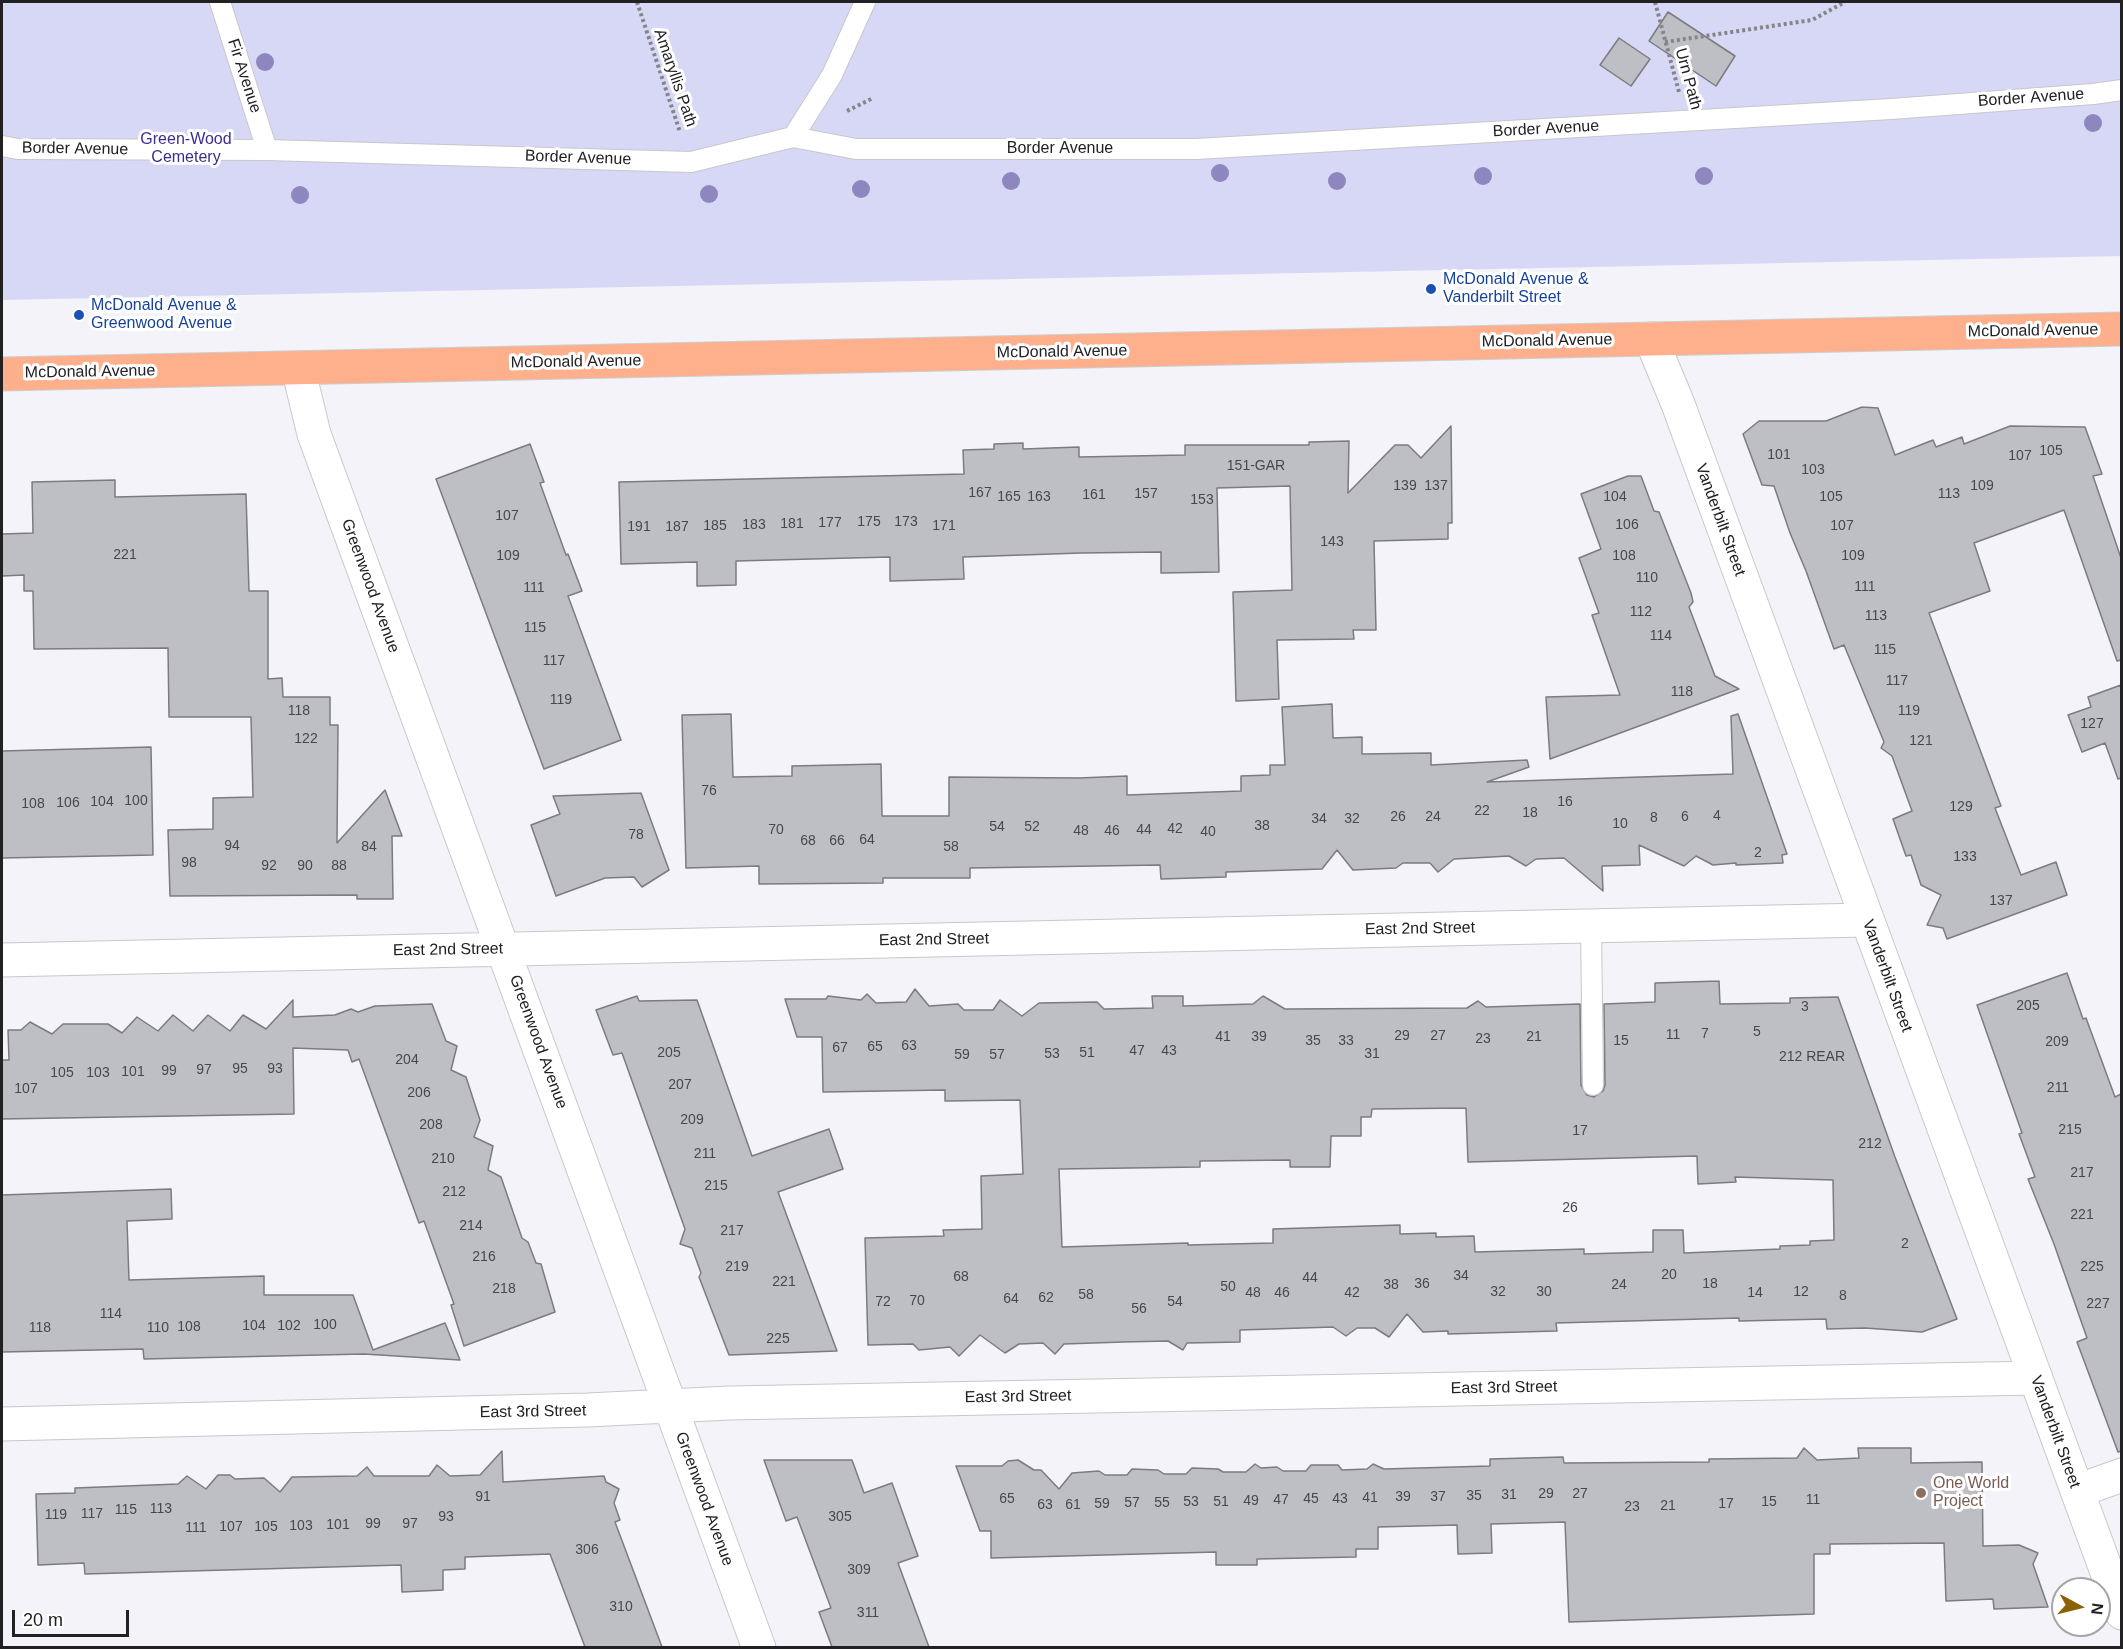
<!DOCTYPE html>
<html>
<head>
<meta charset="utf-8">
<style>
  body { margin:0 }
  #map { position:relative; width:2123px; height:1649px; overflow:hidden; background:#f3f3f9; font-family:Helvetica,sans-serif }
  canvas { display:block }
  .frame { position:absolute; inset:0; border:3px solid #212123; pointer-events:none }
  .north { position:absolute; left:2051px; top:1577px; width:60px; height:60px; box-sizing:border-box; background:#fff; border:2px solid #a6a6a7; border-radius:50%; rotate:97deg; font-size:16px; font-weight:700; line-height:24px; text-align:center; color:#212123 }
  .north::after { content:''; display:block; margin:auto; width:21px; height:27px; background:#8b6103; clip-path:polygon(50% 0,100% 100%,50% 72%,0 100%) }
  .scale { position:absolute; left:12px; top:1610px; width:117px; height:27px; box-sizing:border-box; border:3px solid #212123; border-top:0; padding-left:8px; font-size:18px; line-height:21px; white-space:nowrap; color:#212123; -webkit-text-stroke:4px #fff; paint-order:stroke }
</style>
</head>
<body>
<div id="map">
<canvas width="2123" height="1649"></canvas>
<div class="frame"></div>
<div class="north">N</div>
<div class="scale">20 m</div>
</div>
<script>
const c = document.querySelector('canvas').getContext('2d');
c.lineJoin = 'round';
function fill(path, color) { c.fillStyle = color; c.fill(path, 'evenodd'); }
const poly = rows => new Path2D(rows.map(r => 'M' + r).join(''));
function stroke(path, color, width, dash) { c.strokeStyle = color; c.lineWidth = width; c.lineCap = dash ? 'butt' : 'round'; c.setLineDash(dash || []); c.stroke(path); }
function label(font, color, halo, rows, align = 'center') {
  c.font = font + ' Helvetica,sans-serif'; c.lineWidth = 6; c.setLineDash([]); c.textBaseline = 'middle'; c.strokeStyle = halo; c.fillStyle = color; for (const [text, x, y, turn = 0] of rows) {
    c.save(); c.translate(x, y); c.rotate((+turn || 0) * Math.PI / 180); c.textAlign = isNaN(turn) ? turn : align; if (halo) c.strokeText(text, 0, 0); c.fillText(text, 0, 0); c.restore();
  }
}
fill(poly([
  [2,2,2121,2,2121,256,2,300]
]), '#d7d8f6');
const building = poly([
  [1668,12,1735,56,1716,86,1649,41,1668,12],
  [1619,38,1650,59,1631,86,1600,65,1619,38],
  [1862,407,1878,408,1895,455,1933,440,1936,447,1962,437,1964,444,2010,426,2085,427,2102,474,2093,476,2121,558,2121,660,2117,661,2064,510,1974,543,1990,591,1929,613,2001,806,1995,808,2021,875,2056,862,2067,895,1947,939,1943,928,1927,925,1941,895,1921,885,1911,855,1906,856,1893,819,1912,811,1892,756,1881,748,1884,742,1844,645,1834,649,1806,571,1790,533,1774,486,1762,485,1743,434,1759,421,1826,421,1862,407],
  [1451,426,1452,523,1448,523,1448,539,1374,541,1376,630,1353,630,1354,639,1277,640,1279,699,1236,701,1233,592,1292,590,1290,486,1217,488,1219,572,1161,573,1161,552,1081,553,963,557,964,579,890,581,890,557,812,559,736,561,736,585,697,586,697,562,621,564,619,482,964,474,963,450,994,449,994,444,1023,443,1023,449,1079,447,1079,457,1185,455,1185,445,1309,445,1309,442,1349,441,1348,493,1395,445,1408,445,1421,458,1451,426],
  [530,444,544,482,540,483,566,555,568,554,582,591,568,596,621,740,544,769,436,479,530,444],
  [1628,476,1641,476,1654,511,1659,512,1691,593,1693,602,1689,607,1715,676,1739,689,1550,759,1546,697,1620,695,1592,615,1599,613,1579,558,1601,549,1581,494,1628,476],
  [115,480,115,497,246,494,249,591,268,591,268,679,282,678,283,697,330,697,330,725,338,725,337,843,385,790,402,836,392,836,393,899,357,899,357,895,170,896,168,830,213,829,213,798,253,797,251,717,169,717,168,648,34,649,33,591,24,591,24,575,2,576,2,534,33,533,32,482,115,480],
  [2121,685,2121,778,2118,779,2105,743,2082,752,2068,715,2091,707,2088,697,2121,685],
  [1332,704,1333,738,1362,737,1362,754,1431,753,1431,765,1527,760,1529,767,1487,782,1733,774,1731,716,1738,714,1787,854,1782,855,1783,863,1736,865,1736,863,1713,865,1696,856,1684,866,1639,845,1640,865,1602,866,1603,891,1564,858,1536,859,1526,866,1509,856,1454,859,1438,872,1430,863,1403,863,1396,868,1353,870,1337,850,1322,869,1226,872,1226,877,1161,879,1160,865,970,868,970,878,883,878,883,883,759,884,759,866,686,868,682,715,731,714,733,777,792,776,792,766,881,764,882,816,949,816,949,777,1079,778,1127,776,1127,795,1241,791,1241,776,1270,775,1270,765,1285,765,1282,707,1332,704],
  [151,747,153,855,2,858,2,751,151,747],
  [641,793,669,870,642,887,634,877,605,878,556,896,531,825,560,814,553,796,641,793],
  [2067,973,2083,1019,2086,1018,2115,1097,2121,1094,2121,1451,2118,1452,2077,1342,2087,1338,2054,1244,2028,1179,2035,1177,2019,1134,2022,1133,1977,1005,2067,973],
  [1719,981,1720,1004,1790,1003,1790,998,1838,997,1895,1157,1957,1319,1922,1332,1865,1328,1827,1329,1826,1319,1739,1321,1739,1318,1556,1323,1557,1331,1448,1334,1448,1331,1423,1332,1407,1314,1389,1337,1375,1328,1357,1328,1346,1336,1333,1327,1240,1330,1240,1342,1187,1343,1183,1350,1168,1341,1123,1342,1064,1344,1055,1354,1043,1343,1019,1344,1005,1353,980,1335,959,1356,950,1347,919,1350,913,1344,868,1345,865,1238,944,1236,943,1230,982,1229,981,1176,1023,1174,1020,1100,945,1101,945,1090,823,1092,822,1037,797,1037,785,999,826,999,828,996,861,1000,867,994,876,1003,906,1002,915,989,929,1006,958,1004,964,1010,993,1010,1000,1000,1022,1016,1039,1003,1097,1002,1104,1009,1153,1008,1152,996,1183,996,1183,1006,1253,1004,1263,996,1285,1009,1467,1008,1478,1001,1486,1007,1580,1004,1581,1085,1587,1095,1594,1097,1603,1091,1605,1085,1604,1004,1655,1002,1655,983,1719,981],
  [1466,1108,1468,1162,1697,1156,1698,1184,1736,1182,1735,1177,1833,1180,1834,1240,1810,1241,1810,1245,1780,1246,1780,1249,1684,1253,1683,1230,1653,1230,1653,1252,1584,1254,1584,1249,1475,1252,1474,1236,1436,1237,1436,1233,1400,1234,1400,1225,1273,1229,1273,1243,1188,1245,1188,1243,1062,1247,1059,1169,1200,1167,1200,1161,1290,1160,1290,1167,1330,1167,1331,1136,1361,1136,1361,1117,1371,1117,1372,1109,1466,1108],
  [637,996,639,1001,697,1000,752,1156,829,1129,843,1169,778,1192,837,1351,729,1355,699,1277,701,1273,692,1248,680,1244,685,1229,622,1053,613,1055,596,1010,637,996],
  [293,1000,293,1017,335,1015,351,1009,358,1012,375,1006,432,1004,446,1041,457,1046,451,1070,466,1077,480,1120,474,1137,493,1146,488,1170,501,1177,522,1238,528,1242,536,1263,541,1264,555,1312,464,1346,451,1305,454,1304,424,1221,419,1223,359,1059,352,1062,348,1050,293,1048,294,1114,2,1119,2,1060,9,1060,8,1030,21,1030,30,1022,52,1034,63,1024,108,1024,122,1033,137,1017,158,1031,173,1015,193,1031,208,1015,230,1031,243,1015,266,1029,293,1000],
  [171,1189,172,1219,127,1221,129,1280,264,1276,264,1295,353,1295,373,1350,445,1323,460,1360,364,1354,144,1359,143,1349,2,1352,2,1195,171,1189],
  [1804,1448,1817,1460,1859,1458,1858,1448,1911,1448,1911,1463,1982,1462,1983,1546,2019,1545,2038,1553,2033,1564,2048,1607,1994,1609,1993,1599,1946,1601,1944,1543,1830,1544,1830,1554,1814,1554,1814,1614,1569,1622,1565,1522,1491,1524,1492,1553,1458,1554,1457,1525,1378,1527,1378,1549,1356,1549,1356,1557,1257,1559,1257,1565,1216,1565,1216,1552,991,1558,991,1531,980,1531,956,1466,1002,1466,1008,1461,1018,1460,1034,1470,1041,1470,1059,1489,1072,1473,1099,1471,1105,1475,1127,1475,1132,1469,1158,1470,1164,1474,1186,1474,1192,1468,1218,1469,1223,1472,1246,1472,1255,1464,1261,1468,1277,1467,1283,1471,1306,1471,1311,1465,1338,1465,1342,1470,1367,1469,1373,1464,1384,1469,1490,1466,1490,1459,1563,1457,1564,1463,1709,1462,1709,1459,1797,1458,1804,1448],
  [502,1451,503,1482,604,1476,606,1482,619,1489,614,1503,620,1520,615,1522,662,1647,585,1647,550,1554,465,1557,465,1569,443,1570,443,1590,402,1592,401,1565,85,1574,84,1563,38,1565,36,1494,75,1493,75,1488,178,1484,187,1476,206,1489,218,1475,230,1475,235,1479,264,1478,280,1492,292,1477,357,1476,367,1467,374,1476,429,1476,437,1465,450,1476,480,1475,502,1451],
  [764,1460,852,1460,864,1493,892,1483,918,1556,898,1563,929,1647,832,1647,819,1612,831,1608,797,1517,786,1521,764,1460]
]);
fill(building, '#bebfc4');
stroke(building, '#7b7b80', 1.5);
const service = poly([
  [220,2,267,150],
  [793,137,832,75,865,2],
  [2,146,18,149,267,150,691,162,793,137,856,149,1196,149,1891,109,2093,94,2122,90],
  [1591,926,1593,1085]
]);
const minor = poly([
  [1651,339,1678,404,2122,1613],
  [298,368,314,434,759,1648],
  [2,960,1866,920],
  [2,1424,588,1410,729,1403,2036,1378],
  [2077,1491,2122,1475]
]);
const primary = poly([
  [2,374,2122,329]
]);
stroke(service, '#c7c7cc', 22);
stroke(minor, '#c7c7cc', 35);
stroke(primary, '#cececf', 35);
stroke(poly([
  [637,2,680,132],
  [1655,2,1679,92],
  [1665,42,1812,20,1845,2],
  [847,111,873,98]
]), '#858589', 4, [3, 3]);
stroke(service, '#fff', 20);
stroke(minor, '#fff', 33);
stroke(primary, '#feaf8c', 33);
c.fillStyle = '#8e87bf';
for (const [x, y] of [
  [265,62],
  [2093,123],
  [1220,173],
  [1483,176],
  [1704,176],
  [1011,181],
  [1337,181],
  [861,189],
  [709,194],
  [300,195]
]) { c.beginPath(); c.arc(x, y, 9, 0, 2 * Math.PI); c.fill(); }
for (const [x, y, r, color] of [
  [1431,289,6,"#1a4fb4"],
  [79,315,6,"#1a4fb4"],
  [1921,1493,6,"#8d6e63"]
]) { const dot = new Path2D(); dot.arc(x, y, r, 0, 2 * Math.PI); c.fillStyle = color; c.fill(dot); stroke(dot, '#fff', 2); }
label('14px', '#48484b', null, [
  ["105",2051,451],
  ["101",1779,455],
  ["107",2020,456],
  ["151-GAR",1256,466],
  ["103",1813,470],
  ["139",1405,486],
  ["137",1436,486],
  ["109",1982,486],
  ["167",980,493],
  ["157",1146,494],
  ["113",1949,494],
  ["161",1094,495],
  ["165",1009,497],
  ["163",1039,497],
  ["104",1615,497],
  ["105",1831,497],
  ["153",1202,500],
  ["107",507,516],
  ["175",869,522],
  ["173",906,522],
  ["177",830,523],
  ["181",792,524],
  ["183",754,525],
  ["106",1627,525],
  ["185",715,526],
  ["171",944,526],
  ["107",1842,526],
  ["191",639,527],
  ["187",677,527],
  ["143",1332,542],
  ["221",125,555],
  ["109",508,556],
  ["108",1624,556],
  ["109",1853,556],
  ["110",1647,578],
  ["111",1865,587],
  ["111",534,588],
  ["112",1641,612],
  ["113",1876,616],
  ["115",535,628],
  ["114",1661,636],
  ["115",1885,650],
  ["117",554,661],
  ["117",1897,681],
  ["118",1682,692],
  ["119",561,700],
  ["118",299,711],
  ["119",1909,711],
  ["127",2092,724],
  ["122",306,739],
  ["121",1921,741],
  ["76",709,791],
  ["100",136,801],
  ["104",102,802],
  ["16",1565,802],
  ["106",68,803],
  ["108",33,804],
  ["129",1961,807],
  ["22",1482,811],
  ["18",1530,813],
  ["4",1717,816],
  ["26",1398,817],
  ["24",1433,817],
  ["6",1685,817],
  ["8",1654,818],
  ["34",1319,819],
  ["32",1352,819],
  ["10",1620,824],
  ["38",1262,826],
  ["54",997,827],
  ["52",1032,827],
  ["42",1175,829],
  ["70",776,830],
  ["44",1144,830],
  ["48",1081,831],
  ["46",1112,831],
  ["40",1208,832],
  ["78",636,835],
  ["64",867,840],
  ["68",808,841],
  ["66",837,841],
  ["94",232,846],
  ["84",369,847],
  ["58",951,847],
  ["2",1758,853],
  ["133",1965,857],
  ["98",189,863],
  ["92",269,866],
  ["90",305,866],
  ["88",339,866],
  ["137",2001,901],
  ["205",2028,1006],
  ["3",1805,1007],
  ["5",1757,1032],
  ["7",1705,1034],
  ["11",1673,1035],
  ["29",1402,1036],
  ["27",1438,1036],
  ["41",1223,1037],
  ["39",1259,1037],
  ["21",1534,1037],
  ["23",1483,1039],
  ["35",1313,1041],
  ["33",1346,1041],
  ["15",1621,1041],
  ["209",2057,1042],
  ["63",909,1046],
  ["65",875,1047],
  ["67",840,1048],
  ["47",1137,1051],
  ["43",1169,1051],
  ["205",669,1053],
  ["51",1087,1053],
  ["53",1052,1054],
  ["31",1372,1054],
  ["59",962,1055],
  ["57",997,1055],
  ["212 REAR",1812,1057],
  ["204",407,1060],
  ["95",240,1069],
  ["93",275,1069],
  ["97",204,1070],
  ["99",169,1071],
  ["101",133,1072],
  ["105",62,1073],
  ["103",98,1073],
  ["207",680,1085],
  ["211",2058,1088],
  ["107",26,1089],
  ["206",419,1093],
  ["209",692,1120],
  ["208",431,1125],
  ["215",2070,1130],
  ["17",1580,1131],
  ["212",1870,1144],
  ["211",705,1154],
  ["210",443,1159],
  ["217",2082,1173],
  ["215",716,1186],
  ["212",454,1192],
  ["26",1570,1208],
  ["221",2082,1215],
  ["214",471,1226],
  ["217",732,1231],
  ["2",1905,1244],
  ["216",484,1257],
  ["219",737,1267],
  ["225",2092,1267],
  ["20",1669,1275],
  ["34",1461,1276],
  ["68",961,1277],
  ["44",1310,1278],
  ["221",784,1282],
  ["36",1422,1284],
  ["18",1710,1284],
  ["38",1391,1285],
  ["24",1619,1285],
  ["50",1228,1287],
  ["218",504,1289],
  ["32",1498,1292],
  ["30",1544,1292],
  ["12",1801,1292],
  ["48",1253,1293],
  ["46",1282,1293],
  ["42",1352,1293],
  ["14",1755,1293],
  ["58",1086,1295],
  ["8",1843,1296],
  ["62",1046,1298],
  ["64",1011,1299],
  ["70",917,1301],
  ["72",883,1302],
  ["54",1175,1302],
  ["227",2098,1304],
  ["56",1139,1309],
  ["114",111,1314],
  ["100",325,1325],
  ["104",254,1326],
  ["102",289,1326],
  ["108",189,1327],
  ["118",40,1328],
  ["110",158,1328],
  ["225",778,1339],
  ["29",1546,1494],
  ["27",1580,1494],
  ["31",1509,1495],
  ["35",1474,1496],
  ["91",483,1497],
  ["39",1403,1497],
  ["37",1438,1497],
  ["41",1370,1498],
  ["65",1007,1499],
  ["45",1311,1499],
  ["43",1340,1499],
  ["47",1281,1500],
  ["11",1813,1500],
  ["49",1251,1501],
  ["53",1191,1502],
  ["51",1221,1502],
  ["15",1769,1502],
  ["57",1132,1503],
  ["55",1162,1503],
  ["59",1102,1504],
  ["17",1726,1504],
  ["63",1045,1505],
  ["61",1073,1505],
  ["21",1668,1506],
  ["23",1632,1507],
  ["113",161,1509],
  ["115",126,1510],
  ["117",92,1514],
  ["119",56,1515],
  ["93",446,1517],
  ["305",840,1517],
  ["99",373,1524],
  ["97",410,1524],
  ["101",338,1525],
  ["103",301,1526],
  ["107",231,1527],
  ["105",266,1527],
  ["111",196,1528],
  ["306",587,1550],
  ["309",859,1570],
  ["310",621,1607],
  ["311",868,1613]
]);
label('16px', '#212123', '#fff', [
  ["Fir Avenue",244,76,72],
  ["Amaryllis Path",675,78,71],
  ["Urn Path",1688,79,75],
  ["Border Avenue",2031,98,-4],
  ["Border Avenue",1546,129,-3],
  ["Border Avenue",75,149,1],
  ["Border Avenue",1060,149],
  ["Border Avenue",578,158,2],
  ["McDonald Avenue",2033,331,-1],
  ["McDonald Avenue",1547,341,-1],
  ["McDonald Avenue",1062,352,-1],
  ["McDonald Avenue",576,362,-1],
  ["McDonald Avenue",90,372,-1],
  ["Vanderbilt Street",1720,520,70],
  ["Greenwood Avenue",370,586,70],
  ["East 2nd Street",1420,929,-1],
  ["East 2nd Street",934,940,-1],
  ["East 2nd Street",448,950,-1],
  ["Vanderbilt Street",1887,976,70],
  ["Greenwood Avenue",538,1042,70],
  ["East 3rd Street",1504,1388,-1],
  ["East 3rd Street",1018,1397,-1],
  ["East 3rd Street",533,1412,-1],
  ["Vanderbilt Street",2055,1432,70],
  ["Greenwood Avenue",704,1499,70]
]);
label('16px', '#3c2e8f', '#fff', [
  ["Green-Wood",186,140],
  ["Cemetery",186,158]
]);
label('16px', '#164399', '#fff', [
  ["McDonald Avenue &",1443,280],
  ["Vanderbilt Street",1443,298],
  ["McDonald Avenue &",91,306],
  ["Greenwood Avenue",91,324]
], 'left');
label('16px', '#785e54', '#fff', [
  ["One World",1933,1484],
  ["Project",1933,1502]
], 'left');
</script>
</body>
</html>
